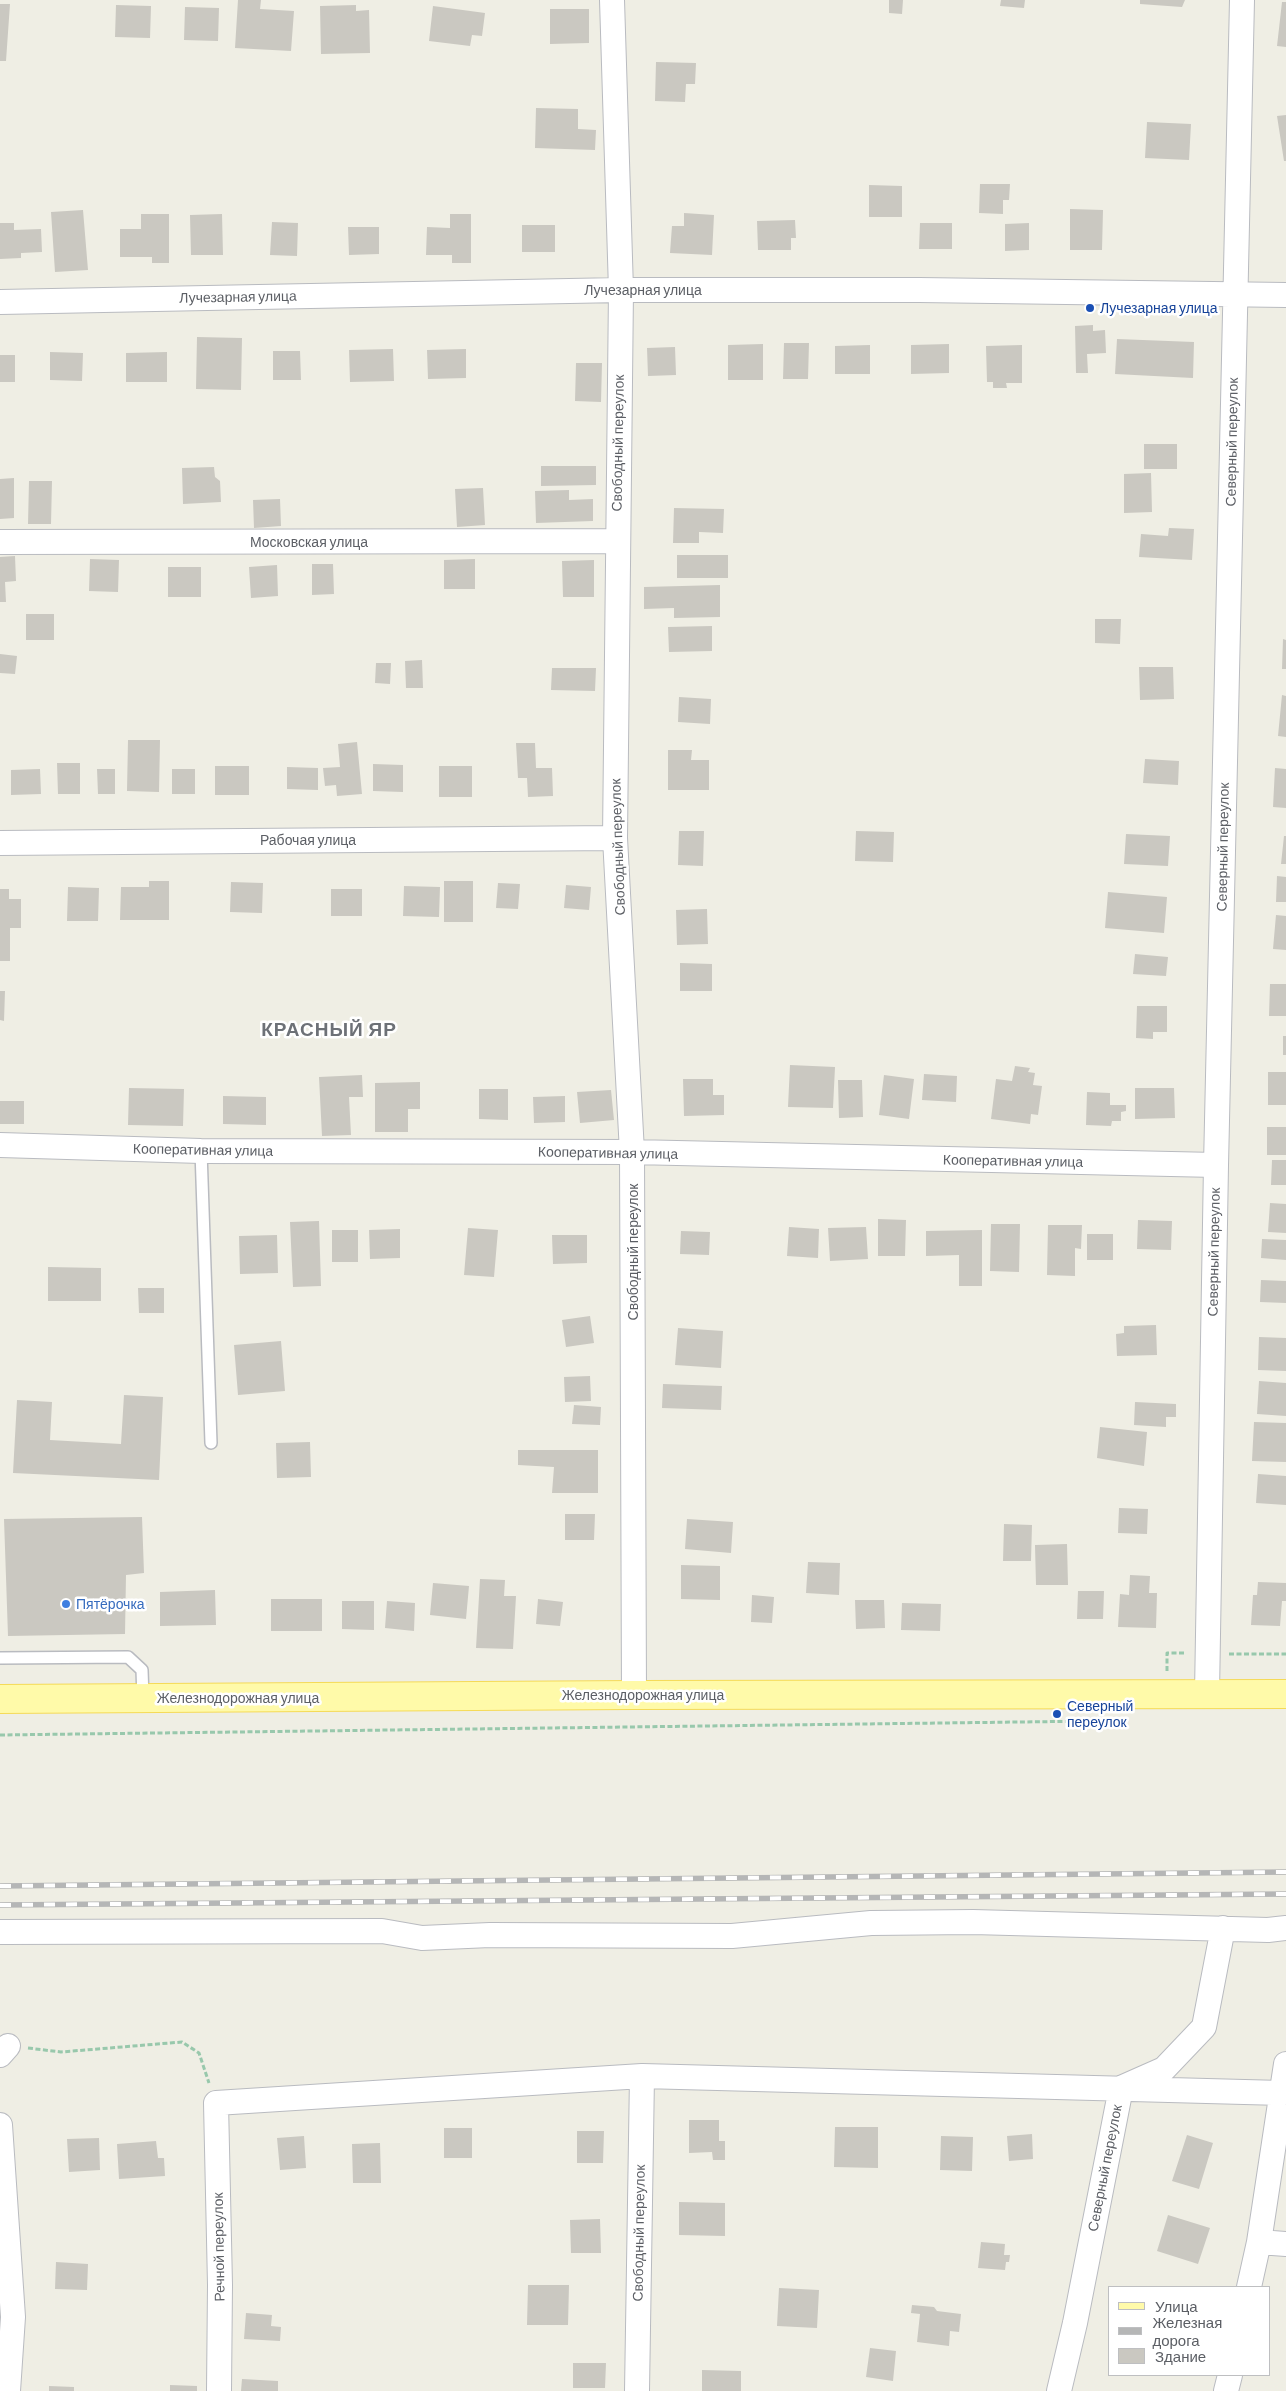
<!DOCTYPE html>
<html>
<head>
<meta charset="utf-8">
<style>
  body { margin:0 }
  #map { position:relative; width:1286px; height:2391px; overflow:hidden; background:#efeee4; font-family:Barlow,sans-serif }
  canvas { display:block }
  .legend { position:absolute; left:1108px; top:2286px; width:162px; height:90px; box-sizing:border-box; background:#fff; border:1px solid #bebfc1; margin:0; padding:6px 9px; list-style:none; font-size:15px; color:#5c5f65 }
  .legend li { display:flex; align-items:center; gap:10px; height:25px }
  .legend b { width:25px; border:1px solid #bebfc1 }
</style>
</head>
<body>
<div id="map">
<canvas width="1286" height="2391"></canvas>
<ul class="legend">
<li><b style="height:6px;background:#fffaa9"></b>Улица</li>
<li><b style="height:6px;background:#b5b6b6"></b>Железная дорога</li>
<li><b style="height:14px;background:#cac8c1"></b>Здание</li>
</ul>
</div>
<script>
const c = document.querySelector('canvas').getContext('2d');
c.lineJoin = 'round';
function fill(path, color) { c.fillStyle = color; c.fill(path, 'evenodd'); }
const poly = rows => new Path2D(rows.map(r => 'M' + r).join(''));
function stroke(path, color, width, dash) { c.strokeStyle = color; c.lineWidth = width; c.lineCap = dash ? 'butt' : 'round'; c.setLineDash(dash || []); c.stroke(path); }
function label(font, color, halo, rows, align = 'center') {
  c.font = font + ' Barlow,sans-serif'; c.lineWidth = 5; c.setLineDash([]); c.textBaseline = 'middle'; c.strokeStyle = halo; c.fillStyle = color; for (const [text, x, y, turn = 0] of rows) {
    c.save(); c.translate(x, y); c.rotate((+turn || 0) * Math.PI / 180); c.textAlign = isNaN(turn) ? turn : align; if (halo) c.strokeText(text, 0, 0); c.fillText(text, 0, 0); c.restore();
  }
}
fill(poly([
  [238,0,261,0,260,9,294,11,291,51,235,48],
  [889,0,903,0,902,14,889,13],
  [1001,0,1025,0,1024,8,1000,6],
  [1140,0,1185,0,1182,7,1140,4],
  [1282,2,1286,2,1286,47,1277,46],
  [0,4,10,4,6,61,0,61],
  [116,5,151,6,150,38,115,37],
  [356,5,356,11,369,10,370,53,321,54,320,6],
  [433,6,485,13,482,36,472,35,470,46,429,41],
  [185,7,219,8,218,41,184,40],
  [550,9,589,9,589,43,550,44],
  [656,62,696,63,695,84,686,84,685,102,655,101],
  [536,108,578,109,578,129,596,130,595,150,535,148],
  [1286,115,1286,161,1284,161,1277,116],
  [1147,122,1191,124,1189,160,1145,158],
  [980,184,1010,184,1009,200,1003,200,1003,214,979,213],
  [869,185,902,186,902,217,869,217],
  [1070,209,1103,210,1102,250,1070,250],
  [83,210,88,270,55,272,51,212],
  [684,213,714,215,712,255,670,253,672,226,684,226],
  [141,214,169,214,169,263,152,263,152,257,120,257,120,229,141,229],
  [222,214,223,255,191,255,190,215],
  [450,214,471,214,471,263,452,263,452,255,426,255,427,227,450,228],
  [795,220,796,238,791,238,791,250,758,250,757,221],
  [272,222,298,223,297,256,270,255],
  [0,223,14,223,14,230,41,229,42,252,21,253,21,258,0,259],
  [920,223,952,223,952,249,919,249],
  [1029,223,1029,250,1005,251,1005,224],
  [522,225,555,225,555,252,522,252],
  [348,227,379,227,379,254,349,255],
  [1093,325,1093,331,1105,330,1106,353,1087,354,1088,373,1076,373,1075,326],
  [197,337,242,338,241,390,196,389],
  [1117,339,1194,342,1193,378,1115,374],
  [784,343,809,343,808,379,783,379],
  [763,344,763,380,728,380,728,345],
  [949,344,949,373,911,374,911,345],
  [870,345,870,374,835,374,835,346],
  [1022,345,1022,383,1006,383,1007,388,993,388,993,382,987,382,986,346],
  [675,347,676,375,648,376,647,348],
  [393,349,394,381,350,382,349,350],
  [466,349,466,378,428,379,427,350],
  [273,351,300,351,301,380,273,380],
  [50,352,83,353,82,381,50,380],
  [167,352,167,382,126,382,126,353],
  [0,355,15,355,15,382,0,382],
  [576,363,602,363,601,402,575,401],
  [1144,444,1177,444,1177,469,1144,469],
  [541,466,596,466,596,485,541,486],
  [214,467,215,477,220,481,221,502,183,504,182,468],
  [1151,473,1152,512,1124,513,1124,474],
  [14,478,14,518,0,519,0,479],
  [29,481,52,481,51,524,28,524],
  [483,488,485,525,457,527,455,489],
  [569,490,569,500,593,499,593,521,536,523,535,491],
  [280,499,281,526,254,528,253,500],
  [674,508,724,509,723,533,699,532,699,543,673,543],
  [1169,528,1194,529,1192,560,1139,557,1141,534,1168,536],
  [677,555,728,555,728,578,677,578],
  [15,556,16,581,5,582,6,602,0,602,0,557],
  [90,559,119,560,118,592,89,591],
  [475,559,475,589,444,589,444,560],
  [594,560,594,597,563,597,562,561],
  [312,564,333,564,334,594,312,595],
  [277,565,278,596,251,598,249,567],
  [168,567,201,567,201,597,168,597],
  [720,585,720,617,674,618,674,608,644,609,644,587],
  [26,614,54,614,54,640,26,640],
  [1095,619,1121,619,1120,644,1095,643],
  [712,626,712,651,669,652,668,627],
  [1283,639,1286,640,1286,669,1282,669],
  [0,654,17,656,15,674,0,673],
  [422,660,423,688,406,688,405,661],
  [376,663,391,663,390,684,375,683],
  [1139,667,1173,667,1174,699,1140,700],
  [552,668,596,668,595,691,551,690],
  [1282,695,1286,696,1286,737,1278,736],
  [679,697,711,699,710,724,678,722],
  [128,740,160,740,159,792,127,791],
  [357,742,362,794,337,796,336,785,325,786,323,768,340,767,338,744],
  [516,743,535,743,536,768,552,768,553,796,528,797,527,778,518,778],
  [668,750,692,750,691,760,709,760,709,790,668,790],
  [1145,759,1179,761,1178,785,1143,783],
  [57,763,80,763,80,794,58,794],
  [373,764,403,765,403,792,373,791],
  [215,766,249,766,249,795,215,795],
  [439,766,472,766,472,797,439,797],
  [287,767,318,768,318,790,287,789],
  [1275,768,1286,769,1286,808,1273,807],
  [40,769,41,794,11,795,11,770],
  [97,769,115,769,115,794,98,794],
  [172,769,195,769,195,794,172,794],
  [679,831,704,831,703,866,678,865],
  [856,831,894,832,893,862,855,861],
  [1126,834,1170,836,1168,866,1124,864],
  [1284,836,1286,836,1286,864,1281,864],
  [1277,876,1286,877,1286,902,1276,902],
  [149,881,169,881,169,920,120,920,121,887,149,887],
  [444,881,473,881,473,922,444,922],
  [231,882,263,883,262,913,230,912],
  [498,883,520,884,518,909,496,908],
  [566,885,591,887,589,910,564,908],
  [404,886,440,887,439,917,403,916],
  [68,887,99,888,98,921,67,921],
  [0,889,9,889,9,899,21,899,21,928,10,928,10,961,0,961],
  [331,889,362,889,362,916,331,916],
  [1108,892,1167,897,1164,933,1105,928],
  [707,909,708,944,677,945,676,910],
  [1276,915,1286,916,1286,950,1273,949],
  [1135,954,1168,957,1166,976,1133,974],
  [680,963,712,964,712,991,680,991],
  [1270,984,1286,984,1286,1016,1269,1016],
  [0,991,5,991,4,1021,0,1020],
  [1137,1006,1167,1006,1167,1032,1153,1032,1153,1039,1136,1038],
  [1283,1036,1286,1036,1286,1055,1283,1055],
  [790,1065,835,1067,833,1108,788,1107],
  [1015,1066,1030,1068,1028,1072,1035,1073,1033,1085,1042,1086,1038,1115,1031,1114,1030,1124,991,1119,996,1079,1012,1081],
  [1268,1072,1286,1072,1286,1105,1268,1105],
  [924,1074,957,1076,956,1102,922,1100],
  [362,1075,363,1097,349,1097,351,1135,322,1136,319,1077],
  [884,1075,914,1079,909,1119,879,1115],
  [683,1079,713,1079,713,1095,724,1095,724,1115,684,1116],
  [838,1080,862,1080,863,1117,839,1118],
  [420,1082,420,1109,408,1109,408,1132,375,1132,375,1083],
  [129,1088,184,1089,183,1126,128,1125],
  [1135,1088,1174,1088,1175,1118,1135,1119],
  [479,1089,508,1089,508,1120,479,1119],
  [611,1090,614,1120,580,1123,577,1092],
  [1087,1092,1110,1093,1110,1105,1126,1105,1126,1111,1121,1112,1121,1121,1112,1121,1111,1126,1086,1125],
  [223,1096,266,1097,266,1125,223,1124],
  [565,1096,565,1122,534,1123,533,1097],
  [0,1101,24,1101,24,1124,0,1124],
  [1267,1127,1286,1127,1286,1155,1267,1155],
  [1272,1160,1286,1160,1286,1185,1271,1185],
  [1270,1203,1286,1204,1286,1233,1268,1232],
  [878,1219,906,1220,905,1256,878,1256],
  [1138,1220,1172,1221,1171,1250,1137,1249],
  [319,1221,321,1286,293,1287,290,1222],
  [991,1224,1020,1224,1019,1272,990,1271],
  [1048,1225,1082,1225,1081,1249,1075,1248,1075,1276,1047,1275],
  [789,1227,819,1229,818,1258,787,1256],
  [866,1227,868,1259,830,1261,828,1228],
  [468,1228,498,1230,494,1277,464,1275],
  [400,1229,400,1258,370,1259,369,1230],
  [332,1230,358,1230,358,1262,332,1262],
  [982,1230,982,1286,959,1286,959,1255,926,1256,926,1231],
  [681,1231,710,1232,709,1255,680,1254],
  [1087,1234,1113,1234,1113,1260,1087,1260],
  [277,1235,278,1273,240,1274,239,1236],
  [552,1235,587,1235,587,1263,553,1264],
  [1262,1239,1286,1240,1286,1260,1261,1258],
  [48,1267,101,1268,101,1301,48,1301],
  [1261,1280,1286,1281,1286,1303,1260,1302],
  [138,1288,164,1288,164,1313,139,1313],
  [590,1316,594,1343,566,1347,562,1320],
  [1156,1325,1157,1355,1117,1356,1116,1334,1124,1333,1124,1326],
  [678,1328,723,1331,721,1368,675,1365],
  [1259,1337,1286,1338,1286,1371,1258,1370],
  [281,1341,285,1391,238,1395,234,1345],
  [590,1376,591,1401,565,1402,564,1377],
  [1259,1381,1286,1383,1286,1416,1257,1414],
  [663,1384,722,1386,721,1410,662,1408],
  [124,1395,163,1397,159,1480,13,1473,17,1400,52,1402,50,1440,121,1444],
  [1135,1402,1176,1404,1176,1417,1166,1417,1166,1427,1134,1425],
  [574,1405,601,1407,600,1425,572,1424],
  [1254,1422,1286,1423,1286,1462,1252,1461],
  [1100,1427,1147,1432,1144,1466,1097,1458],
  [310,1442,311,1477,277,1478,276,1443],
  [518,1450,598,1450,598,1493,552,1493,554,1467,518,1465],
  [1258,1474,1286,1476,1286,1505,1256,1503],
  [1119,1508,1148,1509,1147,1534,1118,1533],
  [565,1514,595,1514,594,1540,565,1540],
  [142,1517,144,1573,126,1575,125,1634,8,1636,4,1519],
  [687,1519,733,1522,731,1553,685,1549],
  [1004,1524,1032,1525,1031,1561,1003,1561],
  [1067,1544,1068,1585,1036,1585,1035,1545],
  [808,1562,840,1563,839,1595,806,1593],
  [681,1565,720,1566,720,1600,681,1599],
  [1130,1575,1150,1576,1149,1593,1157,1593,1156,1628,1118,1627,1120,1594,1129,1595],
  [480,1579,505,1580,504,1596,516,1596,513,1649,476,1648],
  [1258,1582,1286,1583,1286,1601,1282,1601,1280,1626,1251,1625,1253,1595,1257,1595],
  [433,1583,469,1586,466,1619,430,1615],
  [215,1590,216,1625,160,1626,160,1592],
  [1078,1591,1104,1591,1103,1619,1077,1619],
  [752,1595,774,1597,772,1623,751,1622],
  [271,1599,322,1599,322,1631,271,1631],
  [538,1599,563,1602,560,1626,536,1624],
  [855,1600,884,1600,885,1628,856,1629],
  [342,1601,374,1601,374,1630,342,1629],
  [387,1601,415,1603,414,1631,385,1628],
  [902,1603,941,1604,940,1631,901,1630],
  [689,2120,719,2120,719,2141,725,2141,725,2160,713,2160,712,2152,689,2153],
  [835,2127,878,2127,878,2168,834,2167],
  [444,2128,472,2128,472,2158,444,2158],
  [577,2131,604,2131,603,2163,577,2163],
  [1032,2134,1033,2159,1009,2161,1007,2136],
  [1187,2135,1213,2143,1199,2189,1172,2181],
  [304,2136,306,2168,280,2170,277,2138],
  [941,2136,973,2137,972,2171,940,2170],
  [99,2138,100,2170,69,2172,67,2139],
  [156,2141,158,2158,164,2158,165,2176,119,2179,117,2144],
  [380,2143,381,2183,353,2183,352,2144],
  [679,2202,725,2203,725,2236,679,2235],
  [1168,2215,1210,2228,1198,2264,1157,2251],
  [600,2219,601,2253,571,2253,570,2220],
  [981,2242,1005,2244,1004,2255,1010,2255,1009,2262,1006,2262,1005,2270,978,2268],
  [56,2262,88,2264,87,2290,55,2289],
  [528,2285,569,2285,568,2325,527,2325],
  [779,2288,819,2290,817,2328,777,2326],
  [912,2305,934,2307,937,2311,961,2314,959,2332,950,2331,949,2346,917,2342,920,2314,911,2313],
  [246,2313,272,2315,271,2326,281,2327,280,2341,244,2339],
  [870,2348,896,2351,893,2381,866,2377],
  [573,2363,606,2363,605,2388,573,2388],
  [702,2370,741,2371,741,2391,702,2391],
  [242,2379,278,2381,278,2391,241,2391],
  [170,2385,197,2386,197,2391,170,2391],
  [49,2386,74,2387,74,2391,49,2391]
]), '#cac8c1');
const lane = poly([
  [201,1151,211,1443],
  [0,1658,128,1657,142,1670,143,1698]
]);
const street = poly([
  [612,0,621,290,615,838,632,1152,634,1695],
  [0,302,621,290,919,290,1286,295],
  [0,542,617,541],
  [0,843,615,838],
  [0,1145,201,1151,632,1152,1216,1165],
  [1207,1693,1216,1165,1242,0],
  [0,1932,382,1931,422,1938,490,1935,732,1936,871,1923,973,1922,1268,1930,1286,1928],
  [0,2055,8,2046],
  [0,2125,13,2317,8,2391],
  [1259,2242,1286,2244],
  [1249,2287,1259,2242,1286,2064],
  [219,2391,220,2285,216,2103,642,2076,1282,2093],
  [637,2391,642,2076],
  [1059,2391,1075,2323,1121,2088,1164,2069,1204,2027,1223,1928],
  [1226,2391,1230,2375]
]);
const primary = poly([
  [0,1699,634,1695,1286,1694]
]);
stroke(lane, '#b9bbc0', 14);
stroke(street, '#b9bbc0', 26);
stroke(primary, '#f5da57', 30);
stroke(poly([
  [1229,1654,1286,1654],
  [1167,1671,1167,1653,1185,1653],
  [0,1735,1098,1721],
  [28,2048,61,2052,182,2042,199,2053,209,2083]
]), '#98c8ac', 3, [5, 2.5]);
stroke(lane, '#fff', 11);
stroke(street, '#fff', 24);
stroke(primary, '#fffaa9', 28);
const rail = poly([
  [0,1886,1286,1872],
  [0,1905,1286,1894]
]);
stroke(rail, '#b5b6b6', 5.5);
stroke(rail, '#fff', 4, [11]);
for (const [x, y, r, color] of [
  [1090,308,5,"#1a4fb4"],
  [66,1604,5,"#3f7fe0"],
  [1057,1714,5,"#1a4fb4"]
]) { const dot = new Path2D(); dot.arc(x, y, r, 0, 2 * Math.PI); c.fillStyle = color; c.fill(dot); stroke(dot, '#fff', 2); }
label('14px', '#5c5f65', '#fff', [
  ["Лучезарная улица",643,290],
  ["Лучезарная улица",238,297,-1],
  ["Северный переулок",1232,442,-89],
  ["Свободный переулок",618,443,-89],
  ["Московская улица",309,542],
  ["Рабочая улица",308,840],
  ["Свободный переулок",618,847,-92],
  ["Северный переулок",1223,847,-89],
  ["Кооперативная улица",203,1150,1],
  ["Кооперативная улица",608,1153,1],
  ["Кооперативная улица",1013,1161,1],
  ["Свободный переулок",633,1252,-90],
  ["Северный переулок",1214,1252,-89],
  ["Железнодорожная улица",643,1695],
  ["Железнодорожная улица",238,1698],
  ["Северный переулок",1105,2168,-79],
  ["Свободный переулок",639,2233,-89],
  ["Речной переулок",219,2247,-91]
]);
label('14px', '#164399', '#fff', [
  ["Лучезарная улица",1100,308],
  ["Северный",1067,1706],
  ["переулок",1067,1722]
], 'left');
label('14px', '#366cbe', '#fff', [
  ["Пятёрочка",76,1604]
], 'left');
c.letterSpacing = '1px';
label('bold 19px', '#6d7177', '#fff', [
  ["КРАСНЫЙ ЯР",329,1030]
]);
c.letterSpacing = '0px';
</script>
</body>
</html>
